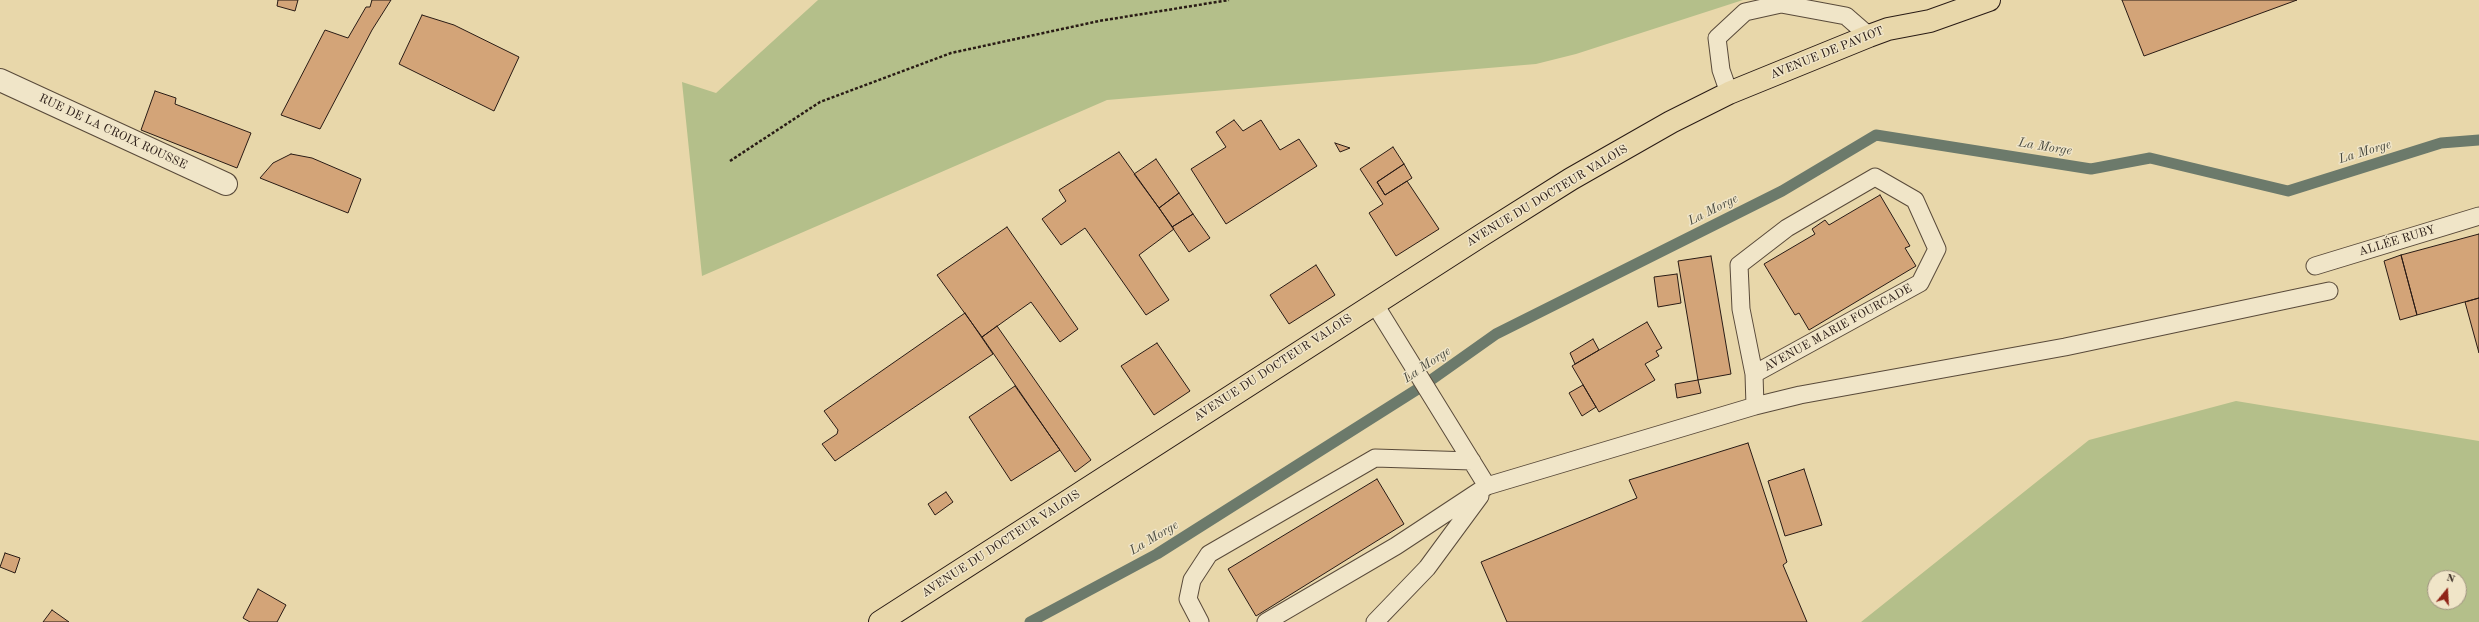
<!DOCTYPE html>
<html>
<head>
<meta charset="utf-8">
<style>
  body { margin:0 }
  #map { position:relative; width:2479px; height:622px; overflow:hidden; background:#e8d7aa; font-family:"Old Standard TT",serif }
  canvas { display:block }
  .north { position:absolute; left:2427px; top:570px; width:40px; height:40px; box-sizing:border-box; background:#f0e5c8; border:1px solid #a09480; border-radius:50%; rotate:18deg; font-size:11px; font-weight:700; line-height:16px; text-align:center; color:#291b15 }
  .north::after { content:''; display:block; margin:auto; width:14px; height:18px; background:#8f2418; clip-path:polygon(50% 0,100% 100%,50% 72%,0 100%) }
</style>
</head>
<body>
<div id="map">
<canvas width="2479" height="622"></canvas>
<div class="north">N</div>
</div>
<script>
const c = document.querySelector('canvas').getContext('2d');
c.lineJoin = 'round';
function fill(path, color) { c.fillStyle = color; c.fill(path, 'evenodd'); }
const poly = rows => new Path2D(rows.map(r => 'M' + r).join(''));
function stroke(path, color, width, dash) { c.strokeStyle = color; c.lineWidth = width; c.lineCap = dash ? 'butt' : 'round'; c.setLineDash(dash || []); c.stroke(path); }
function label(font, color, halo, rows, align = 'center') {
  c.font = font + ' "Old Standard TT",serif'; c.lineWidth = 3; c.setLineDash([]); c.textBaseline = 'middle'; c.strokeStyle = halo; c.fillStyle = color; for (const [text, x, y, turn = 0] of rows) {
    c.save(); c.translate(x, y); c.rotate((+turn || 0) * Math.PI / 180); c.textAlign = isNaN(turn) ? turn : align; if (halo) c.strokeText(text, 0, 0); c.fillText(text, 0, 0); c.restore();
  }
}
fill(poly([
  [818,0,1743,0,1576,54,1536,64,1107,100,702,276,682,82,716,93],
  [2236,401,2479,441,2479,622,1861,622,2089,440],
  [2435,578,2459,578,2459,602,2435,602]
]), '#b4bf8a');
stroke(poly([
  [1030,622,1157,554,1424,385,1496,334,1782,191,1876,135,2091,169,2150,158,2288,191,2441,143,2479,140]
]), '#6c7a6b', 11);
const building = poly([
  [278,0,298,0,295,11,277,6,278,0],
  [372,0,391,0,372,30,320,129,281,115,325,30,348,38,366,7,370,7,372,0],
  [2122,0,2297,0,2144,56,2122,0],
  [422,15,454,25,519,57,494,111,399,64,422,15],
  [155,91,176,98,175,104,251,133,237,168,141,130,155,91],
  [1234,120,1243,131,1261,120,1280,150,1299,139,1317,166,1226,224,1191,169,1226,147,1216,132,1234,120],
  [1335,143,1350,148,1340,152,1335,143],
  [1393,147,1404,164,1377,182,1385,195,1407,181,1439,229,1396,256,1369,213,1383,204,1360,169,1393,147],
  [1119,152,1174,229,1139,255,1169,300,1146,315,1085,228,1061,245,1042,219,1066,201,1059,190,1119,152],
  [291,154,312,158,361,179,348,213,260,178,273,163,291,154],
  [1156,159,1179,193,1159,208,1134,174,1156,159],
  [1404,164,1412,178,1385,195,1377,182,1404,164],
  [1179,193,1193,214,1172,227,1159,208,1179,193],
  [1880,195,1910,246,1905,248,1916,266,1809,330,1799,313,1795,315,1764,264,1815,234,1812,229,1825,220,1829,225,1880,195],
  [1193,214,1210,238,1189,252,1172,227,1193,214],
  [1007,227,1078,329,1060,342,1031,302,982,337,937,275,1007,227],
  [2479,234,2479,298,2417,315,2401,255,2479,234],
  [2401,255,2417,315,2400,320,2384,261,2401,255],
  [1711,256,1731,374,1698,380,1678,261,1711,256],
  [1316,265,1335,295,1289,324,1270,295,1316,265],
  [1677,274,1681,303,1658,307,1654,277,1677,274],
  [2479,298,2479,353,2465,302,2479,298],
  [965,313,993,354,835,461,822,444,837,434,838,430,824,411,965,313],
  [1647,322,1662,348,1656,351,1659,356,1645,364,1655,380,1599,412,1572,366,1647,322],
  [997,326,1091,460,1075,472,982,337,997,326],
  [1593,339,1599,350,1575,364,1570,353,1593,339],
  [1157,343,1190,391,1154,415,1121,366,1157,343],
  [1698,380,1701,393,1677,398,1675,384,1698,380],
  [1583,385,1596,407,1582,416,1569,393,1583,385],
  [1015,386,1060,450,1011,481,969,417,1015,386],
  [1748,443,1787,562,1783,565,1807,622,1507,622,1481,562,1637,498,1629,480,1748,443],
  [1804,469,1822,525,1785,536,1768,481,1804,469],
  [1377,479,1404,524,1256,616,1228,569,1377,479],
  [946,492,953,502,935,515,928,504,946,492],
  [5,553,20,558,15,573,0,567,5,553],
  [258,589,286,605,277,622,250,622,243,618,258,589],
  [52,610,69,622,43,622,52,610]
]);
fill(building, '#d3a478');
stroke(building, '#291b15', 1);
const lane = poly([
  [1729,93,1721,70,1717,38,1745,12,1781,4,1846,16,1869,36],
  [2315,266,2479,216],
  [1374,303,1487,486,1755,406,1754,374,1741,309,1739,265,1787,228,1875,177,1915,200,1937,249,1920,283,1754,374],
  [1755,406,1800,395,2065,347,2329,291],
  [1200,622,1188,599,1192,580,1209,554,1375,458,1472,461],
  [1266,622,1396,546,1487,486],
  [1375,622,1427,568,1480,496]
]);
const street = poly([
  [0,80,226,184]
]);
const primary = poly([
  [880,622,1482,235,1571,179,1671,122,1729,93,1869,36,1888,29,1930,21,1989,0]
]);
stroke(lane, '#594a3a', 19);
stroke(street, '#594a3a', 24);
stroke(primary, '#291b15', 24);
stroke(poly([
  [730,161,820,102,951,53,1099,21,1229,0]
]), '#291b15', 2.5, [3, 2]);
stroke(lane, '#f0e5c8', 17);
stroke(street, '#f0e5c8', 22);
stroke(primary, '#e8d7aa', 22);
label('12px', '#291b15', '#f0e5c8', [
  ["AVENUE DE PAVIOT",1827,53,-22],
  ["RUE DE LA CROIX ROUSSE",113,132,25],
  ["AVENUE DU DOCTEUR VALOIS",1547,196,-31],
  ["ALLÉE RUBY",2397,241,-17],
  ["AVENUE MARIE FOURCADE",1838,328,-29],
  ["AVENUE DU DOCTEUR VALOIS",1273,368,-33],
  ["AVENUE DU DOCTEUR VALOIS",1001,544,-33]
]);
label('italic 13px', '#4a4b40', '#f0e5c8', [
  ["La Morge",2045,147,9],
  ["La Morge",2365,152,-17],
  ["La Morge",1713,210,-27],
  ["La Morge",1427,365,-34],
  ["La Morge",1154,538,-31]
]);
</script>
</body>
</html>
